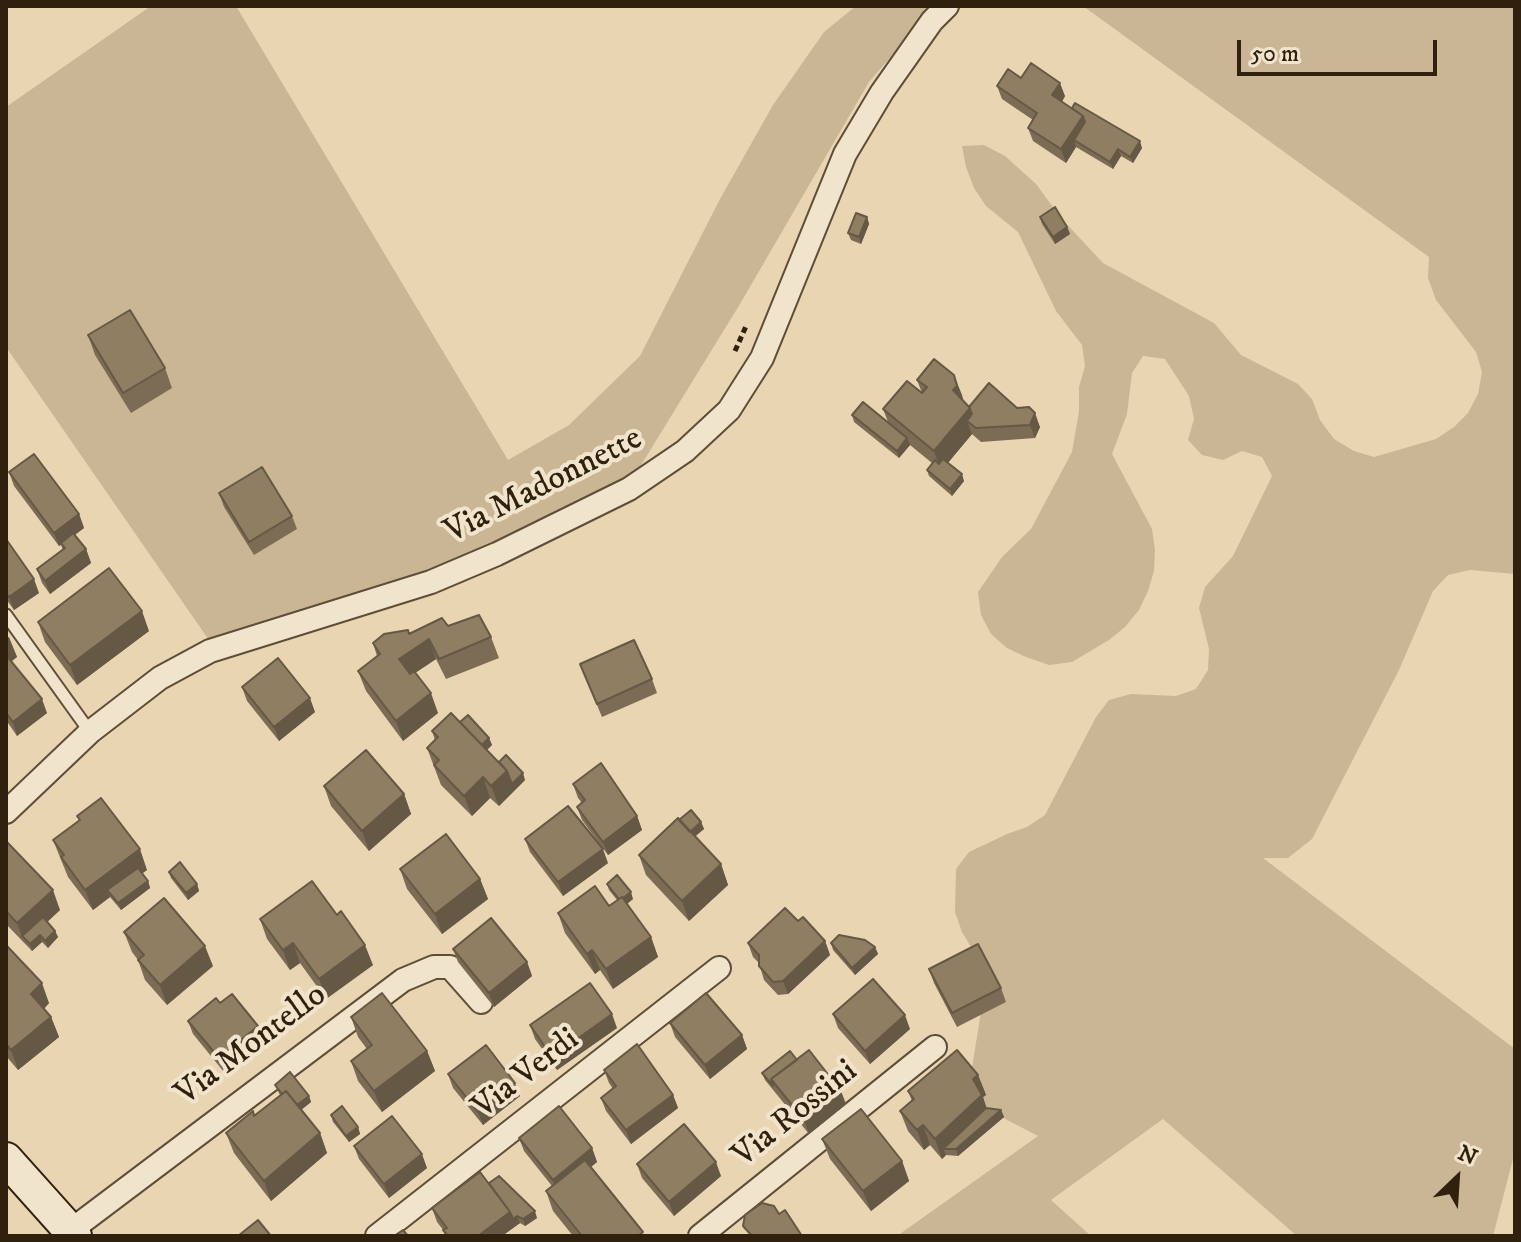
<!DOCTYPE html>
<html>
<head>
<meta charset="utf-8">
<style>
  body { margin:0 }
  #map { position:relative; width:1521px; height:1242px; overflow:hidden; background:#e9d5b1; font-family:"IM FELL DW Pica",serif }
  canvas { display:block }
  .frame { position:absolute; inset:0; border:8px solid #30200e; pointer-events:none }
  .north { position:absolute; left:1417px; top:1138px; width:80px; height:80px; -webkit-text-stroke:6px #f1e4cc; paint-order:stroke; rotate:25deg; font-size:22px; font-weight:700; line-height:32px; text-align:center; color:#30200e }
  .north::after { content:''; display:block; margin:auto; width:28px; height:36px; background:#30200e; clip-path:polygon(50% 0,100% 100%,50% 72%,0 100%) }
  .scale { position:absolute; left:1237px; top:40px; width:200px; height:36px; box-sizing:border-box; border:4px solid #30200e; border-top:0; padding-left:10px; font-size:24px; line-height:28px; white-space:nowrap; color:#30200e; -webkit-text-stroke:6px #f1e4cc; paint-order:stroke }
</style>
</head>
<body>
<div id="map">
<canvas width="1521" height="1242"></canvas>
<div class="frame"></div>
<div class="north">N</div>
<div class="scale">50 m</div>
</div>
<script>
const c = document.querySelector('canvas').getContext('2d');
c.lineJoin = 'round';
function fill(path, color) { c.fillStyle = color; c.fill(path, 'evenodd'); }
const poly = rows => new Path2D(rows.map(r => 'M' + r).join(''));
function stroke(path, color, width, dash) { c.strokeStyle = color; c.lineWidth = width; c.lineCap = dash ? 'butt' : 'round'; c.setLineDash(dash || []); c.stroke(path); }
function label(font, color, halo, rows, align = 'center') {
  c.font = font + ' "IM FELL DW Pica",serif'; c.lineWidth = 8; c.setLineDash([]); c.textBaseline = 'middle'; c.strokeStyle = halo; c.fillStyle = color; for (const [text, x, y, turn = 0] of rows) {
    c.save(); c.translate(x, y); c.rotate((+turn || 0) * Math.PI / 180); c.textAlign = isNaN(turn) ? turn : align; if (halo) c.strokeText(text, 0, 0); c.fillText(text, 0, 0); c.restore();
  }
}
fill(poly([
  [151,6,236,6,508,460,569,425,640,356,720,199,773,105,824,32,856,6,935,6,869,82,740,304,638,470,483,550,373,595,211,643,6,347,6,107],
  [1083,6,1515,6,1515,574,1470,570,1448,575,1433,591,1399,670,1312,839,1288,858,1263,858,1515,1049,1515,1151,1493,1236,1297,1236,1163,1119,1051,1200,1091,1236,897,1236,1038,1136,967,1099,987,974,962,932,955,912,956,869,969,852,1007,834,1027,827,1045,815,1096,717,1109,700,1131,694,1176,696,1196,689,1208,670,1209,649,1199,608,1205,587,1233,556,1272,476,1262,457,1242,451,1223,460,1202,455,1188,440,1194,419,1189,396,1165,359,1143,356,1132,373,1127,414,1112,454,1152,529,1155,550,1154,571,1148,591,1139,610,1125,627,1109,640,1072,662,1049,665,1026,657,1007,648,991,634,981,615,978,592,1002,557,1031,529,1072,452,1079,411,1079,387,1085,366,1082,345,1056,311,1018,232,986,206,974,188,966,167,962,146,984,145,1005,156,1036,184,1061,218,1103,263,1214,323,1241,355,1298,384,1312,399,1320,420,1334,439,1354,451,1374,457,1436,439,1454,427,1468,413,1478,394,1482,372,1476,352,1436,300,1428,278,1429,257]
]), '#cab695');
const lane = poly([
  [6,615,90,732]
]);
const street = poly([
  [6,812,90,732,160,678,210,651,431,582,497,554,629,489,685,451,729,410,762,358,845,154,882,92,932,21,947,6],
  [70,1231,403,980,434,967,450,967,481,1002],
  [377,1236,719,968],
  [700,1236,935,1047]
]);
const secondary = poly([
  [6,1159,75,1236]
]);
stroke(lane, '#5e4d37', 15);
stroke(street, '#5e4d37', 26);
stroke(secondary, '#30200e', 36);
stroke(poly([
  [735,351,747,324]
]), '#30200e', 5, [6, 4]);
stroke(lane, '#f1e4cc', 11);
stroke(street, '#f1e4cc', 22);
stroke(secondary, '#f1e4cc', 32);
fill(poly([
  [1021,78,1065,96,1062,102,1142,148,1133,163,1121,156,1113,169,1076,147,1066,163,1033,141,1028,128,1033,120,1002,99,997,86],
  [867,217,869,224,861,244,851,240,848,233],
  [1040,217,1067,227,1070,234,1055,244,1042,224],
  [88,335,165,368,172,388,131,413,95,355],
  [917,380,963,400,969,407,1017,408,1040,427,1035,438,981,442,972,434,948,463,964,481,952,496,929,476,927,470,932,463,910,445,899,458,854,422,852,415,888,422,883,409,922,393],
  [9,472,79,514,84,528,75,535,86,549,91,563,50,594,42,583,37,569,63,550,61,545,59,546,14,486],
  [219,493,292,516,297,529,254,555,224,507],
  [6,539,39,593,14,610,6,599],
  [38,622,149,631,77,685,45,642],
  [448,626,491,637,499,658,446,679,436,659,415,673,438,713,403,741,366,691,358,671,377,656,373,643],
  [6,632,17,657,11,661,47,713,17,736,6,720],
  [580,664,652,679,657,693,602,717],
  [242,687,315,712,279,741,247,701],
  [460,722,489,738,492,745,487,750,499,762,525,780,499,806,490,798,472,816,441,785,427,748,435,740,432,731],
  [573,784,637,816,642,830,608,855,582,820,577,807,582,803,578,798],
  [324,786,404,794,411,814,369,851,331,806],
  [77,816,147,870,142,873,148,881,150,888,121,910,110,897,93,910,68,877,53,840,79,820],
  [679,820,701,822,704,829,695,836,721,864,728,885,689,921,646,875,639,855],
  [525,839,608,863,563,896,530,852],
  [6,841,60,910,47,922,55,931,58,937,48,948,42,942,32,951,6,924],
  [400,869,480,879,488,899,442,934,407,889],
  [169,872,197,884,199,891,188,900,171,878],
  [607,884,633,899,627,904,651,937,658,957,613,989,600,970,595,974,565,933,558,913,609,906,617,900,609,890],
  [260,919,373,965,326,999,300,963,290,970,267,939],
  [124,932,213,966,167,1005,145,980,138,960,132,952],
  [825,941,830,955,788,994,778,995,764,980,759,963,753,957,748,943],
  [831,943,875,947,878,954,855,975,833,950],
  [6,945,49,1003,44,1009,51,1017,59,1037,18,1070,6,1056],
  [453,949,527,962,532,976,494,1007,458,962],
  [929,969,1001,988,1006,1002,957,1027,934,983],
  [220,1003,258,1026,263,1040,224,1072,193,1034,188,1021],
  [833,1014,910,1029,870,1064,838,1028],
  [351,1017,427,1051,435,1071,382,1112,358,1081,351,1061,367,1049,358,1037],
  [670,1023,742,1035,747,1049,710,1079,675,1037],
  [530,1025,617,1028,557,1070,535,1039],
  [797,1060,846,1104,809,1134,765,1080,762,1073],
  [604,1070,673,1095,678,1108,631,1144,606,1111,601,1098,613,1089,609,1083],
  [448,1074,520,1096,483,1125,453,1088],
  [978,1075,986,1095,983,1097,986,1108,1001,1110,1004,1117,958,1156,946,1155,942,1159,930,1145,924,1150,908,1131,900,1111,912,1101,908,1091],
  [275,1085,309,1096,311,1102,301,1110,320,1133,327,1153,271,1201,234,1153,226,1133,255,1115,280,1095],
  [331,1115,358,1127,360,1134,349,1142,333,1122],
  [519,1138,592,1148,597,1162,591,1167,644,1236,573,1236,553,1211,546,1191,552,1186,524,1151],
  [822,1139,902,1161,909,1181,871,1211,830,1159],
  [354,1146,427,1168,389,1198,359,1159],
  [637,1164,721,1176,674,1216,642,1178],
  [432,1208,537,1218,525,1226,520,1223,502,1236,445,1236,444,1231,437,1222]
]), '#7c6c55');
fill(poly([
  [1060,83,1065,96,1057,109,1052,95],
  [1083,116,1088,129,1074,140,1076,147,1066,163,1061,149],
  [1140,141,1142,148,1133,163,1130,157],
  [1118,149,1121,156,1113,169,1110,162],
  [867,217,869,224,861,244,859,237],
  [1067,227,1070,234,1055,244,1053,237],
  [954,375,962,395,965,406,953,390],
  [970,408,977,428,976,429,967,421,972,434,941,471,934,451],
  [1035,413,1040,427,1035,438,1030,425],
  [907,438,910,445,899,458,897,451],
  [962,474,964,481,952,496,950,489],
  [79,514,84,528,59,546,54,533],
  [86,549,91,563,50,594,45,581],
  [34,579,39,593,14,610,9,597],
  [142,611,149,631,77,685,70,665],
  [9,637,17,657,6,666,6,639],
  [429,639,436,659,406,679,399,659],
  [431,693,438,713,403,741,396,721],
  [310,698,315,712,279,741,274,727],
  [42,699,47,713,17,736,13,722],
  [489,738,492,745,480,756,478,749],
  [507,771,523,773,525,780,499,806,491,786],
  [483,777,490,798,472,816,464,796],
  [404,794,411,814,369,851,362,831],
  [637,816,642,830,608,855,603,842],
  [701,822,704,829,691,840,689,833],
  [140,849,147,870,112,896,107,890,110,897,93,910,85,890],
  [603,849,608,863,563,896,558,882],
  [721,864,728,885,689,921,682,901],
  [480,879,488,899,442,934,435,914],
  [148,881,150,888,121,910,118,903],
  [197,884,199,891,188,900,186,893],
  [53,890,60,910,27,941,22,936,17,923],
  [631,892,633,899,623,907,620,900],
  [55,931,58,937,48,948,45,941],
  [40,935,42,942,32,951,30,944],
  [651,937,658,957,613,989,606,969],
  [825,941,830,955,788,994,783,981],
  [293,943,300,963,290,970,283,950],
  [365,945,373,965,326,999,319,979],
  [205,946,213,966,167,1005,160,985],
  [875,947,878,954,855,975,852,968],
  [592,950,600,970,595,974,587,954],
  [527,962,532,976,494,1007,489,993],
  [42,983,49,1003,39,1014,31,994],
  [612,1014,617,1028,557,1070,552,1057],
  [905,1015,910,1029,870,1064,865,1051],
  [51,1017,59,1037,18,1070,11,1050],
  [258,1026,263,1040,224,1072,219,1058],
  [742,1035,747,1049,710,1079,705,1065],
  [427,1051,435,1071,382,1112,374,1091],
  [978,1075,986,1095,983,1097,989,1115,943,1149,946,1155,942,1159,935,1139,973,1079],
  [515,1083,520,1096,483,1125,478,1112],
  [841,1091,846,1104,809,1134,804,1120],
  [673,1095,678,1108,631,1144,626,1130],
  [309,1096,311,1102,296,1114,293,1108],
  [1001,1110,1004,1117,958,1156,956,1149],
  [923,1125,930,1145,924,1150,917,1130],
  [358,1127,360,1134,349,1142,346,1136],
  [320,1133,327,1153,271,1201,264,1181],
  [592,1148,597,1162,558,1193,553,1180],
  [422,1154,427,1168,389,1198,384,1184],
  [902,1161,909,1181,871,1211,863,1191],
  [716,1162,721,1176,674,1216,669,1202],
  [535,1211,537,1218,525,1226,523,1219],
  [510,1212,517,1216,520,1223,502,1236,478,1236]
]), '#655845');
const building = poly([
  [1031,63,1060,83,1052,95,1083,116,1061,149,1028,128,1037,113,997,86,1008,69,1021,78,1031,63],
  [1075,103,1140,141,1130,157,1118,149,1110,162,1074,140,1085,122,1083,116,1072,108,1075,103],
  [1055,207,1067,227,1053,237,1040,217,1055,207],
  [856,213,867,217,859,237,848,233,856,213],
  [130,310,165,368,123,393,88,335,130,310],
  [934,359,954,375,957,386,953,390,970,408,934,451,883,409,907,381,922,393,927,387,917,380,934,359],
  [989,383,1017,408,1029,407,1035,413,1030,425,976,428,967,421,972,414,969,407,989,383],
  [863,402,907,438,897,451,852,415,863,402],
  [34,454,79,514,54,533,9,472,34,454],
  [943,459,962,474,950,489,927,470,935,460,939,464,943,459],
  [262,467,292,516,249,542,219,493,262,467],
  [73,533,86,549,45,581,37,569,65,548,61,543,73,533],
  [6,539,34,579,9,597,6,593,6,539],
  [109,568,142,611,70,665,38,622,109,568],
  [479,615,491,637,439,659,429,639,399,659,410,674,414,671,431,693,396,721,358,671,380,654,373,643,384,634,408,630,409,634,442,618,448,626,479,615],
  [634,640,652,679,597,704,580,664,634,640],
  [6,655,42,699,13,722,6,713,6,655],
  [278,658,310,698,274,727,242,687,278,658],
  [451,713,507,771,491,786,483,777,464,796,434,765,439,760,427,748,438,737,432,731,451,713],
  [468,715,489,738,482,745,460,722,468,715],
  [366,750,404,794,362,831,324,786,366,750],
  [506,755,523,773,512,784,507,771,499,762,506,755],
  [601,763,637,816,603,842,577,807,585,800,573,784,601,763],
  [101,798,140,849,85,890,61,857,64,855,53,840,80,820,77,816,101,798],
  [568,806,603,849,558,882,525,839,568,806],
  [691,810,701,822,690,832,679,820,691,810],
  [678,818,721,864,682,901,639,855,678,818],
  [446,834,480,879,435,914,400,869,446,834],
  [6,841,53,890,17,923,6,911,6,841],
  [180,862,197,884,186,893,169,872,180,862],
  [138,868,148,881,118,903,107,890,138,868],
  [617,875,631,892,623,898,622,897,619,899,607,884,617,875],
  [312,881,337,915,341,911,365,945,319,979,293,943,283,950,260,919,312,881],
  [595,886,609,906,622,897,651,937,606,969,592,950,587,954,558,913,595,886],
  [164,898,205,946,160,985,138,960,144,955,124,932,164,898],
  [785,908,798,921,803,917,825,941,783,981,773,982,759,966,759,955,748,943,785,908],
  [43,917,55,931,45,941,40,935,30,944,22,936,43,917],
  [491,918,527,962,489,993,453,949,491,918],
  [839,935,865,940,875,947,852,968,831,943,839,935],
  [978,944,1001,988,952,1013,929,969,978,944],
  [6,945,42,983,31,994,51,1017,11,1050,6,1044,6,945],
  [873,979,905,1015,865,1051,833,1014,873,979],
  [590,983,612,1014,552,1057,530,1025,590,983],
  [382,993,427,1051,374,1091,351,1061,372,1045,351,1017,382,993],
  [706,993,742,1035,705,1065,670,1023,706,993],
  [232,994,258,1026,219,1058,188,1021,216,998,220,1003,232,994],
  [637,1044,673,1095,626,1130,601,1098,616,1086,604,1070,637,1044],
  [486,1045,515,1083,478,1112,448,1074,486,1045],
  [809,1050,841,1091,804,1120,771,1079,809,1050],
  [957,1050,978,1075,973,1079,982,1095,935,1139,923,1125,917,1130,900,1111,914,1099,908,1091,957,1050],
  [790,1051,797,1060,771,1079,773,1086,762,1073,790,1051],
  [290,1072,309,1096,297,1105,286,1091,282,1094,275,1085,290,1072],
  [286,1091,320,1133,264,1181,226,1133,253,1111,254,1116,286,1091],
  [342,1106,358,1127,346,1136,331,1115,342,1106],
  [559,1106,592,1148,553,1180,519,1138,559,1106],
  [986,1108,1001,1110,956,1149,943,1149,986,1108],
  [861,1109,902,1161,863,1191,822,1139,861,1109],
  [392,1116,422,1154,384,1184,354,1146,392,1116],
  [684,1124,716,1162,669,1202,637,1164,684,1124],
  [585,1160,643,1232,638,1236,582,1236,546,1191,585,1160],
  [480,1172,510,1212,478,1236,448,1236,443,1230,447,1228,432,1208,480,1172],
  [499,1176,535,1211,523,1219,517,1216,513,1219,510,1212,489,1183,499,1176],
  [762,1203,774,1206,779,1214,785,1210,802,1236,752,1236,743,1226,745,1215,762,1203],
  [258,1220,271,1236,238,1236,258,1220],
  [403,1230,408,1236,394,1236,403,1230]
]);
fill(building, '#907e63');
stroke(building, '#655845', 2);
label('34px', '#30200e', '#f1e4cc', [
  ["Via Madonnette",544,487,-27],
  ["Via Montello",252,1046,-37],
  ["Via Verdi",527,1075,-38],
  ["Via Rossini",796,1115,-39]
]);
</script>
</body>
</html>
